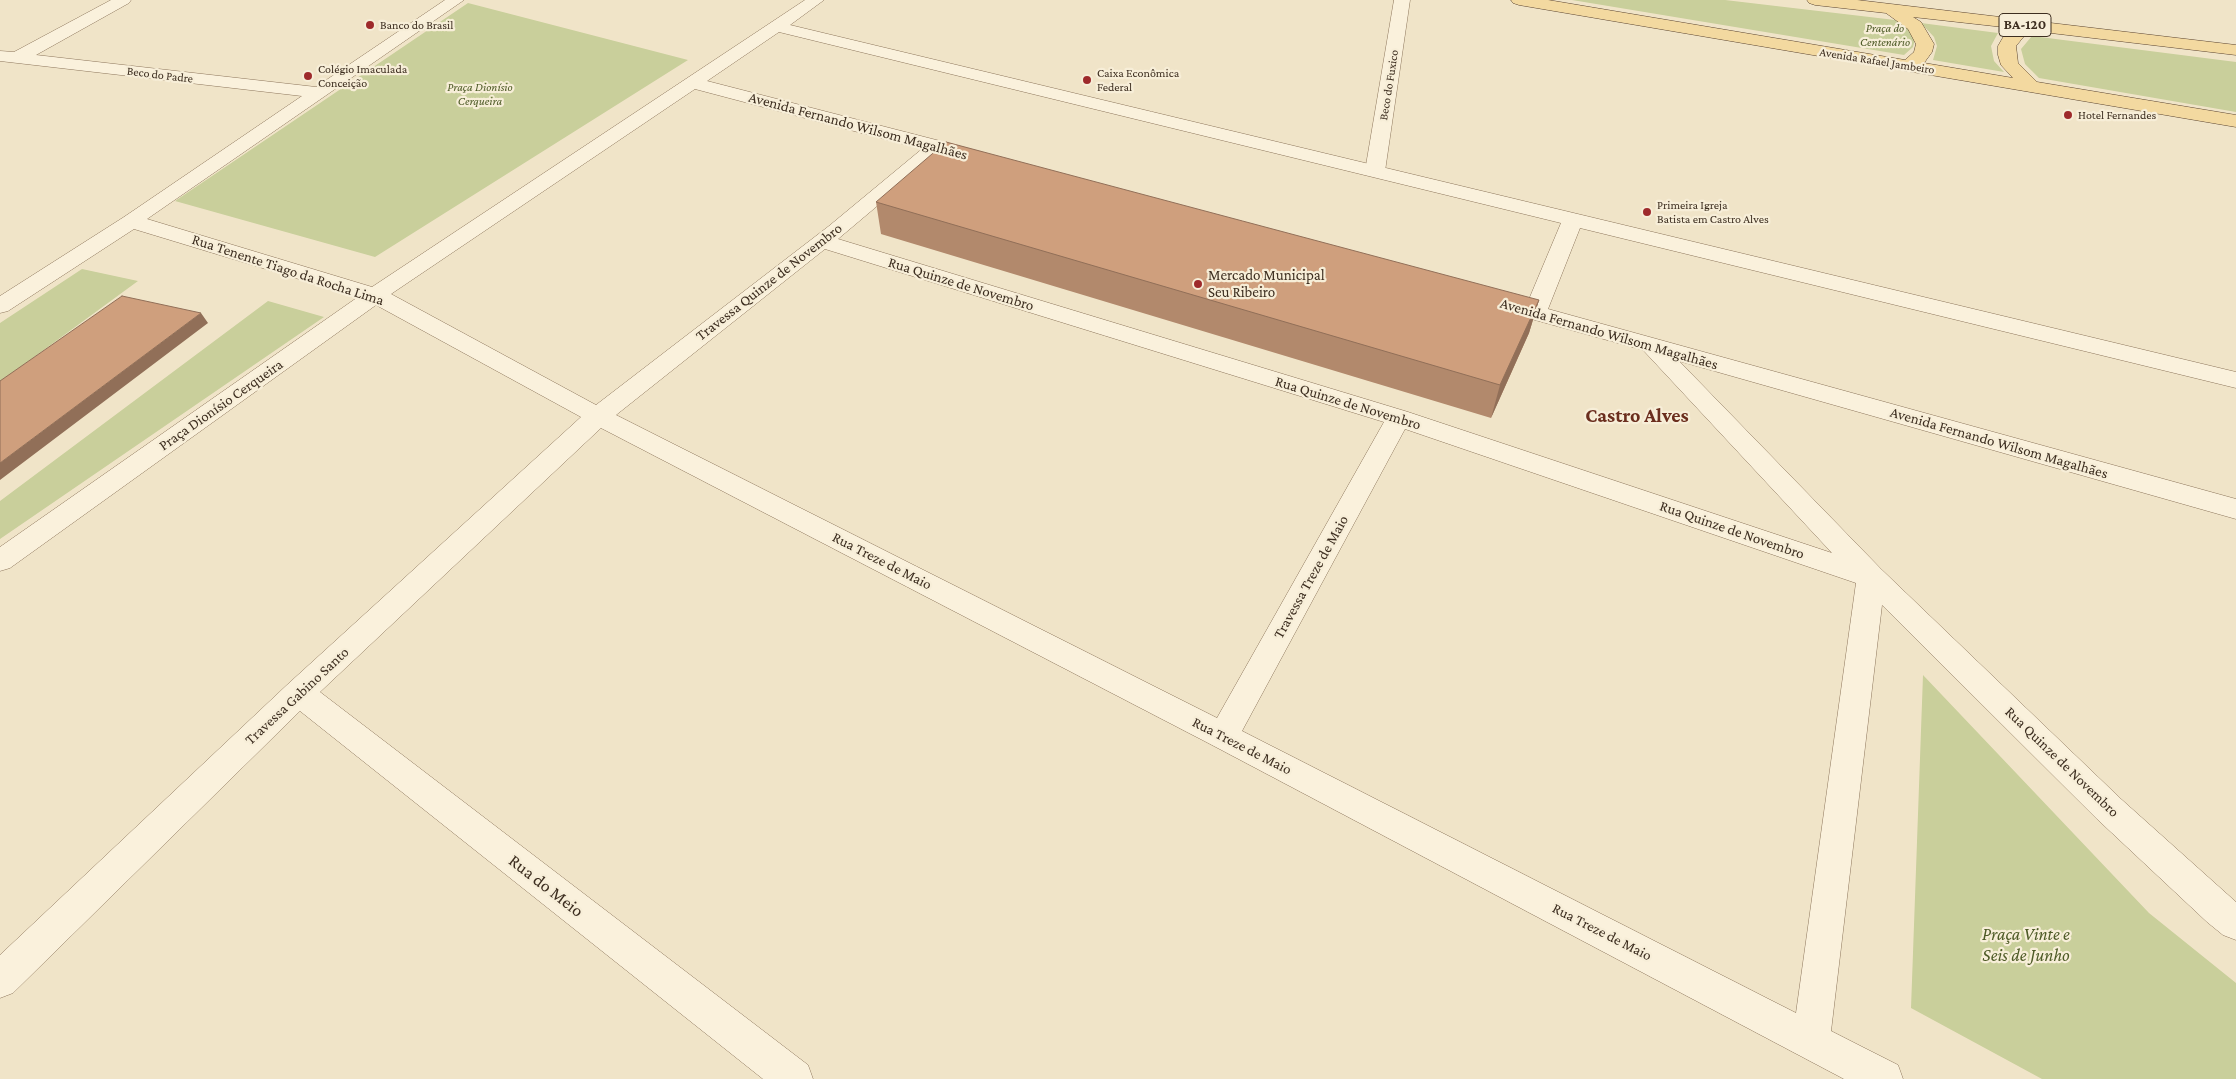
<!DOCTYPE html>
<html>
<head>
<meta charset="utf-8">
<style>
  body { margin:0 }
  canvas { display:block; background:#f0e4c8 }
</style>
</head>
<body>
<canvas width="2236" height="1079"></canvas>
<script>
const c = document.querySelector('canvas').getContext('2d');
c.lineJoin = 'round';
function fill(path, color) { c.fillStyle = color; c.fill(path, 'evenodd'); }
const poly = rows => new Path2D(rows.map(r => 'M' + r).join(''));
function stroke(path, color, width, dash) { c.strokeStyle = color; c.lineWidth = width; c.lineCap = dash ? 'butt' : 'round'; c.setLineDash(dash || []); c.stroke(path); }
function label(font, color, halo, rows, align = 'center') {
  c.font = font + ' "Crimson Pro",serif'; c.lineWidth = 4.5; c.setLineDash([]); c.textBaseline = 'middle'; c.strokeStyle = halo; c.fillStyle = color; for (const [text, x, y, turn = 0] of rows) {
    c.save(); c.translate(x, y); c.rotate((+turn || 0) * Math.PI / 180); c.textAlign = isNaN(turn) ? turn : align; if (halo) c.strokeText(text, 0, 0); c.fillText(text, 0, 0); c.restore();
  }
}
fill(poly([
  [1572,0,1725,0,1895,20,1912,31,1915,39,1913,47,1904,55],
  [468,3,688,60,375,257,175,201],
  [1921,23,1998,33,1991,46,1994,61,2004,72,1933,60,1937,46,1934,37],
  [2032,36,2236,62,2236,112,2039,78,2025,64,2021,49],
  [82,269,138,281,0,382,0,323],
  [268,301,324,317,0,539,0,501],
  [1923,675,2149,913,2236,983,2236,1079,2042,1079,1911,1008]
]), '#c9cf9b');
const service = poly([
  [1394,0,1410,0,1385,171,1382,175,1375,177,1368,175,1365,171,1394,0]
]);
const minor = poly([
  [111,0,131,0,129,3,36,55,316,87,445,0,464,0,147,219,372,287,805,0,824,0,790,25,2236,372,2236,388,1580,228,1548,309,2236,499,2236,519,1679,361,1881,569,2121,799,2236,902,2236,940,2223,935,2207,922,2097,819,1882,605,1831,1031,1898,1065,1903,1079,1844,1079,1212,745,601,428,320,692,808,1065,813,1079,763,1079,300,711,13,993,0,998,0,955,288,684,581,417,376,305,10,568,0,571,0,547,358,297,134,229,8,311,0,313,0,296,124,217,302,96,0,61,0,51,14,52,111,0],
  [779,32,1561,223,1527,304,1500,296,1492,298,1489,303,1492,308,1643,350,1832,553,1408,412,838,239,940,153,977,163,984,161,987,157,984,153,944,142,707,81,779,32],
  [695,89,922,149,829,226,596,405,391,294,695,89],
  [825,249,1384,422,1217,718,616,415,825,249],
  [1405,429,1856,583,1796,1013,1242,731,1405,429]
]);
const primary = poly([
  [1511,0,1548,0,1905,60,1914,52,1916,44,1908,29,1886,13,1815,5,1809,3,1807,0,1857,0,2236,45,2236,55,2034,31,2025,35,2016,46,2018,63,2037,82,2236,115,2236,127,1519,5,1513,3,1511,0],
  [1913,17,2012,28,2005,34,1998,46,1998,55,2001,65,2013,78,1924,63,1932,52,1934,44,1921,22,1913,17]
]);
stroke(service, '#8d765c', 1);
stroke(minor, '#8d765c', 1);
stroke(primary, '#5b4430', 1);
fill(service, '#faf1dc');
fill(minor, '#faf1dc');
fill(primary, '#f3d9a0');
fill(poly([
  [876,202,1539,300,1529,333,1491,418,881,234]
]), '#b2896c');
fill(poly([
  [1539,300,1529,333,1491,418,1500,385],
  [201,313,208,323,0,480,0,463]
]), '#916f58');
const building = poly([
  [946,142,1539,300,1500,385,876,202,946,142],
  [122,296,201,313,0,463,0,381,122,296]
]);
fill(building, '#cf9f7d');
stroke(building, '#916f58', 1);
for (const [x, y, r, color] of [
  [370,25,5,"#9e2a2b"],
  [308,76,5,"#9e2a2b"],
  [1087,80,5,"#9e2a2b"],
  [2068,115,5,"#9e2a2b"],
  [1647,212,5,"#9e2a2b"],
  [1198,284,5,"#9e2a2b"]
]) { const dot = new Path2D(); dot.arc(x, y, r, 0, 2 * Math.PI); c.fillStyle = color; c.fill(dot); stroke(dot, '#f7eed8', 2); }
label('12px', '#3d2e20', '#f7eed8', [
  ["Banco do Brasil",380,25],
  ["Colégio Imaculada",318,69],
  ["Conceição",318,83],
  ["Caixa Econômica",1097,73],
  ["Federal",1097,87],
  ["Hotel Fernandes",2078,115],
  ["Primeira Igreja",1657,205],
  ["Batista em Castro Alves",1657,219]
], 'left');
label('italic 12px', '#4d5a26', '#f7eed8', [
  ["Praça do",1885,28],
  ["Centenário",1885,42],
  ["Praça Dionísio",480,87],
  ["Cerqueira",480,101]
]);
label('12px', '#3d2e20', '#f7eed8', [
  ["Avenida Rafael Jambeiro",1877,61,9],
  ["Beco do Padre",160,75,7],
  ["Beco do Fuxico",1389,85,-81]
]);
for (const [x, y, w] of [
  [2025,25,52]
]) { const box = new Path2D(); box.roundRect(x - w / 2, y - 11.5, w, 23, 4); c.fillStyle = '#f7eed8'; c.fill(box); stroke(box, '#3d2e20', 1); }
label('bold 14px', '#3d2e20', null, [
  ["BA-120",2025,25]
]);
label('15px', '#3d2e20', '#f7eed8', [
  ["Avenida Fernando Wilsom Magalhães",858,126,15],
  ["Rua Tenente Tiago da Rocha Lima",288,270,18],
  ["Travessa Quinze de Novembro",769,282,-38],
  ["Rua Quinze de Novembro",961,284,17],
  ["Avenida Fernando Wilsom Magalhães",1609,334,16],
  ["Rua Quinze de Novembro",1348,403,17],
  ["Praça Dionísio Cerqueira",221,405,-35],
  ["Avenida Fernando Wilsom Magalhães",1999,443,16],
  ["Rua Quinze de Novembro",1732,530,19],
  ["Rua Treze de Maio",882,561,27],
  ["Travessa Treze de Maio",1311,577,-61],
  ["Travessa Gabino Santo",297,696,-43],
  ["Rua Treze de Maio",1242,746,27],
  ["Rua Quinze de Novembro",2062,762,44],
  ["Rua Treze de Maio",1602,932,27]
]);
label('15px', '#3d2e20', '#f7eed8', [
  ["Mercado Municipal",1208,275],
  ["Seu Ribeiro",1208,292]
], 'left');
label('18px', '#3d2e20', '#f7eed8', [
  ["Rua do Meio",546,886,38]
]);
label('italic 18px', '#4d5a26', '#f7eed8', [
  ["Praça Vinte e",2026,934],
  ["Seis de Junho",2026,955]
]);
label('bold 20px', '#6b2e1e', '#f7eed8', [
  ["Castro Alves",1637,416]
]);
</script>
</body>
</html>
